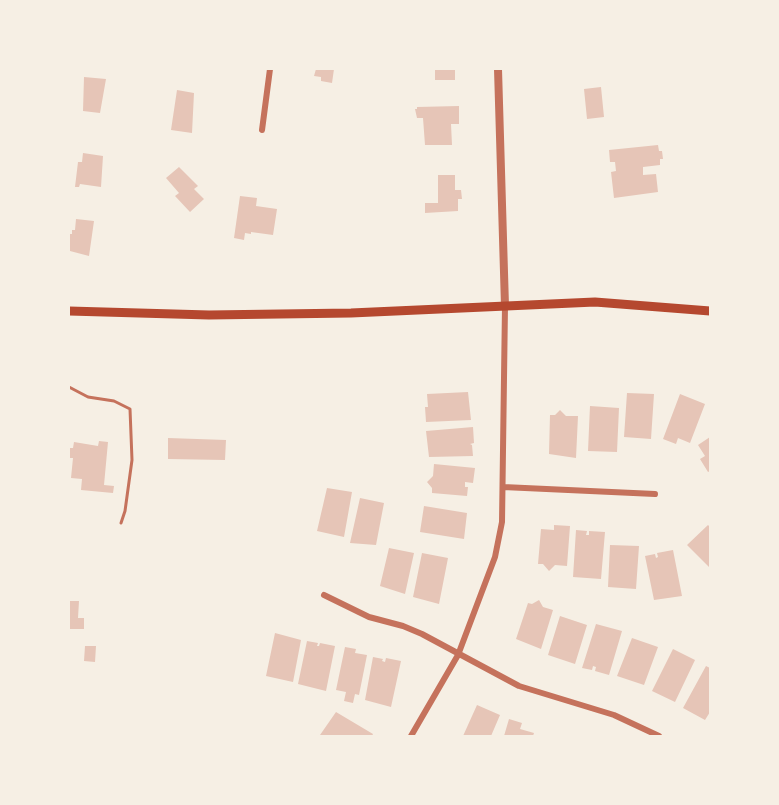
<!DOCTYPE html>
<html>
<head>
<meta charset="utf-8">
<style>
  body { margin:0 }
  #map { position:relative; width:779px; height:805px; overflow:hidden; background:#f6efe4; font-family:"DM Sans",sans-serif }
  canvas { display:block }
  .frame { position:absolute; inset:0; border:70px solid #f6efe4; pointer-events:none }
</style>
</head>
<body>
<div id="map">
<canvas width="779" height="805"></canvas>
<div class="frame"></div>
</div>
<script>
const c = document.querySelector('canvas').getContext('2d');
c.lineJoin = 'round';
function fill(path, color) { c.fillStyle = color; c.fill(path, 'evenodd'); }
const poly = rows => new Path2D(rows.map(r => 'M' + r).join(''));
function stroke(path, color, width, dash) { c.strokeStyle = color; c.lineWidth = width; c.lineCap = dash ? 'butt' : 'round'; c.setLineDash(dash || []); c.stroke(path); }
fill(poly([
  [316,69,334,69,332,83,321,81,321,77,314,76],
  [435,69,455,69,455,80,435,80],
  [84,77,106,79,100,113,83,111],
  [601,87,604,117,587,119,584,89],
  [177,90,194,93,192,133,171,130],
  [459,106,459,124,451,124,452,145,425,145,423,118,417,118,415,109,417,109,417,107],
  [658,145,659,151,662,151,663,159,660,159,660,165,643,167,643,175,656,174,658,192,614,198,611,172,616,171,615,162,610,162,609,150],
  [83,153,103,156,101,187,80,184,79,187,75,187,78,162,82,162],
  [179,167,198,186,194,189,204,199,190,212,175,196,179,193,166,178],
  [438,175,455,175,455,190,461,190,462,199,458,199,458,211,425,213,425,203,438,203],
  [240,196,257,198,256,206,277,209,273,235,251,232,251,234,245,233,244,240,234,238],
  [76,219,94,221,89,256,70,251,69,234,72,234,72,230,75,230],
  [468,392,471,420,426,422,425,407,428,407,427,394],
  [627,393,654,394,651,439,624,437],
  [680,394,705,404,690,443,678,438,676,444,663,439],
  [590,406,619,408,617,452,588,451],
  [560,410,566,416,578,416,576,458,549,454,550,415,555,415],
  [473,427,474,443,470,444,472,445,473,456,429,457,426,431],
  [710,437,710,471,708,472,700,459,705,456,698,445],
  [168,438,226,440,225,460,168,459],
  [99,441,108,442,104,485,114,486,113,493,81,490,82,479,71,478,73,458,69,458,69,448,73,448,74,442,98,446],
  [434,464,475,468,473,483,465,482,465,487,468,487,467,496,432,493,432,488,427,482,433,476],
  [327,488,352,492,344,537,317,531],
  [360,498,384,503,376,545,350,543],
  [424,506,467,513,464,539,420,532],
  [554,525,570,526,567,566,555,565,549,571,543,564,538,564,541,529,554,530],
  [708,525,710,527,710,568,687,545],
  [576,530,587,531,586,535,589,535,589,531,605,532,601,579,573,577],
  [610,545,639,546,636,589,608,587],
  [389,548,414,553,405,594,380,586],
  [673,550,682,596,654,600,645,556,655,554,656,558,658,557,657,553],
  [422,553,448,558,439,604,413,597],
  [539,600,543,607,553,610,541,649,516,639,528,603,532,604],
  [69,601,79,601,78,618,84,618,84,629,69,629],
  [560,616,587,625,575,664,548,655],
  [596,624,622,631,609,675,595,671,596,667,593,666,592,670,582,668],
  [275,633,301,640,293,682,266,676],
  [632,638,658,647,644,685,617,676],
  [307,641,318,643,317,646,319,646,320,643,335,646,326,691,298,684],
  [85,646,96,646,95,662,84,661],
  [345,647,356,649,355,653,367,655,359,695,355,694,353,703,344,701,346,692,336,690],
  [673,649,695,660,675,702,652,691],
  [373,657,383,659,382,661,385,662,386,658,401,661,391,707,365,700],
  [706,666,710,668,710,712,705,720,683,708],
  [477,705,500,715,491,736,463,736],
  [336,712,373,734,372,736,320,735],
  [509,719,522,723,520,729,534,733,533,736,504,736]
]), '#e6c5b7');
stroke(poly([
  [69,387,88,397,114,401,130,409,132,460,125,511,121,523]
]), '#c5725c', 3);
stroke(poly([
  [262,130,270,69],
  [503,487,655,494],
  [324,595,369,617,403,626,422,634,519,686,614,715,659,736],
  [411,736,458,655,495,557,502,522,505,306]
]), '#c5725c', 6);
stroke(poly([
  [498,69,505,306]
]), '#c5725c', 8);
stroke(poly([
  [69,311,209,315,351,313,595,302,710,311]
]), '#b5482f', 9);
</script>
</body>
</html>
